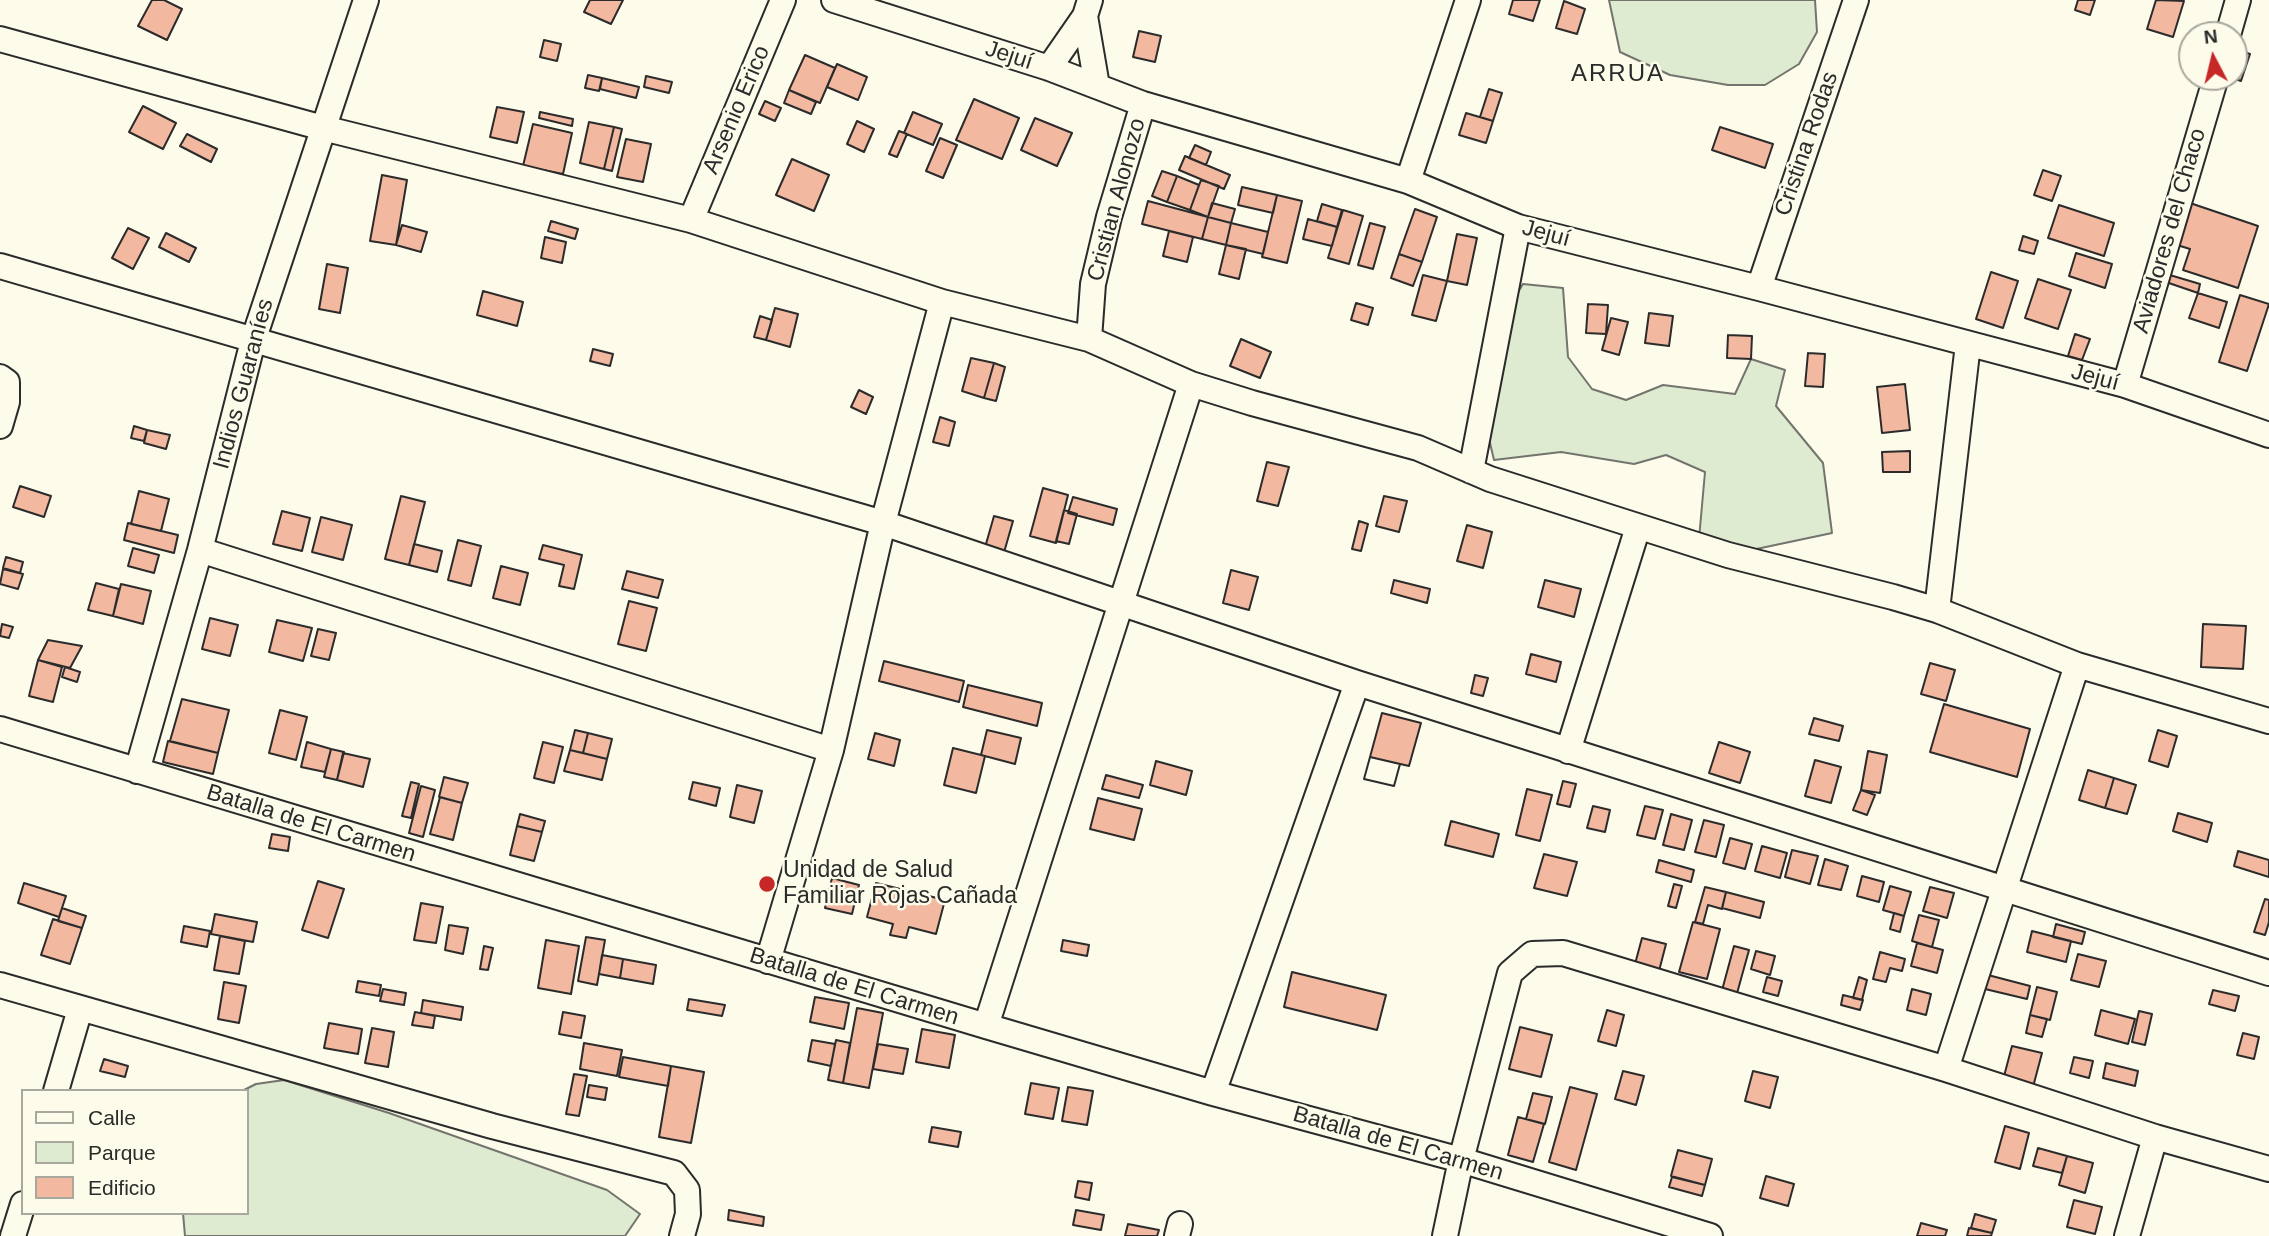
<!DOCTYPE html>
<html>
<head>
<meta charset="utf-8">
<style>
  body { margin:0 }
  #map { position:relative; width:2269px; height:1236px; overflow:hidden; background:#fdfbea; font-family:Helvetica,sans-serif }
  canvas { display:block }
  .legend { position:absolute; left:21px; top:1089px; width:228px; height:126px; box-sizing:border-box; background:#fdfbea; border:2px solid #a9a89e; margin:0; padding:9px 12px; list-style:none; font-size:21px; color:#2b2b2b }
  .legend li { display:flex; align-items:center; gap:14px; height:35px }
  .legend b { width:35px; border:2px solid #a9a89e }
  .north { position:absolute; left:2178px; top:21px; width:70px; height:70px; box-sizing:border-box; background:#fdfbea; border:2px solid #a9a89e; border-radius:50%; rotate:353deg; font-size:19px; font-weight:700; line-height:28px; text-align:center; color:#2b2b2b }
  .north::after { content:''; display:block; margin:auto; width:24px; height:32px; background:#c62828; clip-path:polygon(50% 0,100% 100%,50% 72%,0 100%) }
</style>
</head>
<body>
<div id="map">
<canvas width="2269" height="1236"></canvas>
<ul class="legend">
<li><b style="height:9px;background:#fdfbea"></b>Calle</li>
<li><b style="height:19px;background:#deebd1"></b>Parque</li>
<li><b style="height:19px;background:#f2b8a0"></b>Edificio</li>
</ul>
<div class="north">N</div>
</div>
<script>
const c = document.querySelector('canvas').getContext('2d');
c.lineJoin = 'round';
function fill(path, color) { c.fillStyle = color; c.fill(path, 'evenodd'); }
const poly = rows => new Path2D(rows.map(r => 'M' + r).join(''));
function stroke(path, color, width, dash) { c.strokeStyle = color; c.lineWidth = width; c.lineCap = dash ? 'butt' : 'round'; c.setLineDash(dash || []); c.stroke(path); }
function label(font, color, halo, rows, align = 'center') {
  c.font = font + ' Helvetica,sans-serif'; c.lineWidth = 5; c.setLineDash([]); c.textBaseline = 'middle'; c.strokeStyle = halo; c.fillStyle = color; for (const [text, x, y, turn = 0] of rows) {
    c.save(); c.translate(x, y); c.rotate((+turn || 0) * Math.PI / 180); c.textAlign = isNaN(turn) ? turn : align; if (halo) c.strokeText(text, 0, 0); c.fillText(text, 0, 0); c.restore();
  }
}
const green = poly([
  [1609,0,1815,0,1817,32,1799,64,1765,85,1728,85,1670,75,1620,52,1609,0],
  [1523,284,1563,288,1568,357,1592,389,1626,400,1663,385,1735,394,1751,359,1785,370,1776,406,1823,463,1832,533,1728,555,1699,539,1705,472,1666,455,1634,464,1561,452,1494,460,1486,426,1502,318,1523,284],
  [284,1080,389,1113,607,1190,640,1214,625,1236,185,1236,183,1213,247,1213,247,1091,242,1091,256,1084,284,1080]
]);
fill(green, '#deebd1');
stroke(green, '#74746e', 2);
const building = poly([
  [152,0,164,0,182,9,167,40,138,26,152,0],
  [590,0,623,0,611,24,584,12,590,0],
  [1513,0,1540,0,1533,21,1509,14,1513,0],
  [2078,0,2095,0,2090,15,2075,10,2078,0],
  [2156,0,2184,1,2173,37,2147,29,2156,0],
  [1564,1,1585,9,1577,34,1556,28,1564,1],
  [1139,31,1161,36,1155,62,1133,57,1139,31],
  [544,40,561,44,557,61,540,57,544,40],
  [2237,50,2250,54,2241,81,2229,77,2234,77,2234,60,2237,50],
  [805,55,835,68,820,103,789,90,805,55],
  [837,64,867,77,858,100,827,87,837,64],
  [588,75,602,78,599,91,585,88,588,75],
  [646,76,672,82,669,93,644,87,646,76],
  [602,78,639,87,636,98,600,89,602,78],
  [1489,89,1502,93,1493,121,1480,117,1489,89],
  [789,90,816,102,811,114,784,103,789,90],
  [974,99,1019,118,1002,159,956,140,974,99],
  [765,101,781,108,775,121,759,114,765,101],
  [143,106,176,123,163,149,129,132,143,106],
  [497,107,524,112,517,143,490,137,497,107],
  [540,112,573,119,572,126,539,118,540,112],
  [913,112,942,124,933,145,904,133,913,112],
  [1466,113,1493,121,1486,143,1459,135,1466,113],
  [1035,118,1072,133,1057,166,1021,150,1035,118],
  [857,121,874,129,864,152,847,144,857,121],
  [589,122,614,127,604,169,580,163,589,122],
  [533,124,572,133,563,174,523,166,533,124],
  [614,127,622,129,612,171,604,169,614,127],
  [1720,127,1773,144,1765,168,1712,150,1720,127],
  [899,131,907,134,897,157,889,154,899,131],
  [187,134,217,149,211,162,180,146,187,134],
  [940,138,957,145,943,178,926,171,940,138],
  [626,139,651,144,643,182,617,177,626,139],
  [1195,145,1211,152,1206,165,1189,158,1195,145],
  [1185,156,1230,175,1224,189,1179,170,1185,156],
  [792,159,829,175,814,211,776,195,792,159],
  [2043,170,2061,176,2052,201,2034,195,2043,170],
  [1162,171,1177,176,1167,202,1152,196,1162,171],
  [382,175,407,180,396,245,370,241,382,175],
  [1177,176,1199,185,1190,210,1167,202,1177,176],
  [1201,180,1219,186,1208,217,1190,210,1201,180],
  [1242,187,1277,195,1273,213,1238,205,1242,187],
  [1277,195,1302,201,1287,263,1262,257,1277,195],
  [1148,201,1208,217,1202,239,1142,224,1148,201],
  [1212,203,1235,209,1231,223,1208,217,1212,203],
  [2190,203,2258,226,2238,288,2183,270,2190,249,2177,245,2190,203],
  [1322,204,1342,210,1337,227,1317,221,1322,204],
  [2059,205,2114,223,2104,256,2048,238,2059,205],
  [1415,209,1437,217,1422,262,1399,254,1415,209],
  [1343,210,1363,216,1349,264,1328,258,1343,210],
  [1208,217,1231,223,1226,245,1202,239,1208,217],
  [1308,219,1337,227,1332,246,1303,239,1308,219],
  [551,221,578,229,575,239,548,231,551,221],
  [1231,223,1268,232,1263,254,1226,245,1231,223],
  [1370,223,1385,227,1373,269,1358,265,1370,223],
  [402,225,427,232,421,252,396,245,402,225],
  [128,228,149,238,133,269,112,258,128,228],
  [1169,231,1193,237,1187,262,1163,256,1169,231],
  [166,233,196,248,189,262,159,247,166,233],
  [1457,234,1477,238,1467,285,1447,281,1457,234],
  [2023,236,2038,241,2034,254,2019,250,2023,236],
  [545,237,566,242,562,263,541,258,545,237],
  [1226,245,1246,249,1239,279,1219,274,1226,245],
  [2076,253,2112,264,2105,288,2069,276,2076,253],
  [1399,254,1422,262,1413,286,1391,278,1399,254],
  [327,264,348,268,340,313,319,309,327,264],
  [1991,272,2018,281,2003,328,1976,319,1991,272],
  [2163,273,2200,284,2198,293,2160,280,2163,273],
  [1423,275,1447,281,1436,321,1412,315,1423,275],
  [2038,279,2071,290,2058,329,2025,318,2038,279],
  [483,291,523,302,517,326,477,315,483,291],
  [2198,293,2227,302,2219,328,2189,318,2198,293],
  [2240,295,2269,304,2247,371,2219,362,2240,295],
  [1356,303,1373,308,1368,325,1351,320,1356,303],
  [1588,304,1608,305,1606,334,1586,333,1588,304],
  [775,308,798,314,790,347,766,340,775,308],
  [1649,313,1673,316,1669,346,1645,343,1649,313],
  [760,316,772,320,766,340,754,337,760,316],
  [1611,318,1628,322,1619,355,1602,350,1611,318],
  [2075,334,2090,339,2082,360,2068,356,2075,334],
  [1728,335,1752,336,1751,359,1727,358,1728,335],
  [1241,339,1271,352,1260,378,1230,366,1241,339],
  [593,349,613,354,610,366,590,361,593,349],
  [1808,353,1825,354,1823,387,1805,386,1808,353],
  [971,358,994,363,984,398,962,391,971,358],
  [994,363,1005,367,996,401,984,398,994,363],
  [1905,384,1910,430,1882,433,1877,387,1905,384],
  [859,390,873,397,866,414,851,407,859,390],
  [940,417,955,422,949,446,933,442,940,417],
  [134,426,147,430,144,441,131,438,134,426],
  [147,430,170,435,166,449,144,443,147,430],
  [1910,451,1910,472,1883,472,1882,452,1910,451],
  [1267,462,1289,467,1278,506,1257,501,1267,462],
  [20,486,51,496,44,517,13,507,20,486],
  [1043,488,1068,495,1056,543,1030,536,1043,488],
  [139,491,169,499,161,531,131,524,139,491],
  [401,496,425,502,409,565,385,559,401,496],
  [1384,496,1407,501,1399,532,1376,526,1384,496],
  [1073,497,1117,509,1113,525,1068,513,1073,497],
  [1064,510,1077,514,1069,544,1056,541,1064,510],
  [282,511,310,518,302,551,273,544,282,511],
  [994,516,1013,521,1003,556,984,551,994,516],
  [321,517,352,525,343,560,312,552,321,517],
  [1359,521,1368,524,1361,551,1352,549,1359,521],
  [128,523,178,535,174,553,124,540,128,523],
  [1467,525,1492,532,1483,568,1457,561,1467,525],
  [458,540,481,546,471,586,448,580,458,540],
  [414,544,442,551,437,572,409,565,414,544],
  [543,545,582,555,574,589,559,586,564,565,539,559,543,545],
  [133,548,159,555,154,573,128,566,133,548],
  [6,557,23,562,20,573,3,568,6,557],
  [501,566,528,573,520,605,493,598,501,566],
  [3,569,23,574,18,589,0,584,3,569],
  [1231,570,1258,577,1249,610,1223,603,1231,570],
  [627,571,663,580,658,598,622,589,627,571],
  [1394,580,1430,589,1427,603,1391,593,1394,580],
  [1545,580,1581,589,1574,617,1538,607,1545,580],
  [96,583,119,589,113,616,88,610,96,583],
  [121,584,151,591,143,624,113,616,121,584],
  [629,601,657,608,646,651,618,644,629,601],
  [210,618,238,625,230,656,202,649,210,618],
  [277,620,312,628,303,661,269,652,277,620],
  [2,624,13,627,9,638,0,636,2,624],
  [2203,624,2246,626,2243,669,2201,667,2203,624],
  [318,629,336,633,329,660,311,656,318,629],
  [48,640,82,646,70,668,38,660,48,640],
  [1531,654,1561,662,1556,682,1526,674,1531,654],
  [38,660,62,667,53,702,29,696,38,660],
  [884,661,964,681,959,702,879,681,884,661],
  [1930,663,1955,670,1946,701,1921,694,1930,663],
  [65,667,80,672,77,682,62,677,65,667],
  [1475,675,1488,678,1483,696,1471,693,1475,675],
  [968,685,1042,703,1037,726,963,707,968,685],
  [182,699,229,710,218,753,170,741,182,699],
  [1944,704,2030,729,2017,777,1930,752,1944,704],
  [280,710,307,717,296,760,269,753,280,710],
  [1382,713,1421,723,1409,766,1370,757,1382,713],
  [1814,718,1843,726,1839,741,1809,734,1814,718],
  [575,730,588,733,583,753,570,750,575,730],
  [987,730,1021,738,1015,764,981,755,987,730],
  [2158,730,2177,736,2168,767,2149,761,2158,730],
  [588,733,612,739,607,759,583,753,588,733],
  [875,733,900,740,894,766,868,759,875,733],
  [168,741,218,753,213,774,163,762,168,741],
  [307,742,331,749,325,772,301,767,307,742],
  [543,742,563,747,554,783,534,778,543,742],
  [1719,742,1750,752,1740,783,1709,773,1719,742],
  [953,748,985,756,976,793,944,785,953,748],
  [331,749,344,752,337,780,324,777,331,749],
  [570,750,607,759,602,780,564,771,570,750],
  [1868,751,1887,755,1880,793,1861,790,1868,751],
  [343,753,370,759,363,787,337,780,343,753],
  [1370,757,1400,764,1394,786,1364,779,1370,757],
  [1370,757,1400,764,1394,786,1364,779,1370,757],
  [1815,760,1841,767,1831,803,1805,796,1815,760],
  [1156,761,1192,771,1186,795,1150,785,1156,761],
  [2088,770,2114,778,2105,808,2079,800,2088,770],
  [1106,775,1143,785,1139,798,1102,789,1106,775],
  [444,777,468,783,462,803,439,797,444,777],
  [2114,778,2136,785,2127,814,2105,808,2114,778],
  [1563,781,1576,784,1570,807,1557,804,1563,781],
  [411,782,419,784,411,818,402,816,411,782],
  [693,782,720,788,716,806,689,799,693,782],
  [737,785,762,791,754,823,730,817,737,785],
  [421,786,435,790,423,837,409,833,421,786],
  [1527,789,1552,795,1540,841,1516,835,1527,789],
  [1861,790,1875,795,1867,815,1853,810,1861,790],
  [440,797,462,803,453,840,430,834,440,797],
  [1098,798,1142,809,1134,840,1090,829,1098,798],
  [1593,806,1610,810,1605,832,1587,828,1593,806],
  [1645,806,1663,810,1655,839,1637,835,1645,806],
  [2178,813,2212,823,2207,842,2173,831,2178,813],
  [520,814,545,821,542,832,517,826,520,814],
  [1671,814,1692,820,1684,850,1663,845,1671,814],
  [1704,820,1724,825,1716,857,1695,852,1704,820],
  [1451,821,1499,834,1493,857,1445,845,1451,821],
  [517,826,542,832,534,861,510,855,517,826],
  [272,834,290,837,288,851,269,848,272,834],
  [1730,838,1752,844,1745,869,1723,863,1730,838],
  [1762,846,1787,853,1780,878,1755,871,1762,846],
  [1792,850,1818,856,1810,884,1785,877,1792,850],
  [2238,851,2269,860,2269,877,2234,866,2238,851],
  [1544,854,1577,862,1567,896,1534,888,1544,854],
  [1825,859,1848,866,1841,890,1818,885,1825,859],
  [1659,860,1694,870,1691,882,1656,872,1659,860],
  [1862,876,1884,882,1879,902,1857,896,1862,876],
  [832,878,859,885,852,914,825,908,832,878],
  [318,881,344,889,328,938,302,930,318,881],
  [24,883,66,896,59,917,18,903,24,883],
  [876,883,945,900,936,934,909,927,906,938,890,935,893,924,867,917,876,883],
  [1674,884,1682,886,1676,908,1668,906,1674,884],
  [1890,886,1911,892,1904,916,1883,910,1890,886],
  [1705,887,1726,892,1722,909,1708,905,1703,924,1695,922,1705,887],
  [1930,887,1954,893,1947,918,1923,911,1930,887],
  [1726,892,1764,902,1760,918,1722,908,1726,892],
  [2265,899,2269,900,2269,922,2265,935,2254,932,2265,899],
  [421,903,443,907,436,943,414,940,421,903],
  [62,908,86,916,82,928,58,921,62,908],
  [1894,913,1904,916,1900,932,1890,929,1894,913],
  [215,914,257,922,253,942,211,934,215,914],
  [1919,915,1939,920,1932,947,1912,941,1919,915],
  [53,919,82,928,70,964,41,955,53,919],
  [1693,922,1720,929,1707,979,1679,972,1693,922],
  [2056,924,2085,932,2082,944,2053,937,2056,924],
  [449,925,468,928,463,954,445,950,449,925],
  [184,926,210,931,207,947,181,942,184,926],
  [2032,931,2071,941,2066,962,2027,952,2032,931],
  [220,936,245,941,239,974,214,970,220,936],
  [586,937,605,940,597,985,578,981,586,937],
  [1642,938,1666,944,1659,971,1635,964,1642,938],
  [546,940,579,946,571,994,538,988,546,940],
  [1063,940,1089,945,1087,956,1061,951,1063,940],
  [1917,943,1943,950,1937,973,1911,966,1917,943],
  [484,946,493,948,488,970,480,969,484,946],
  [1734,946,1749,950,1736,997,1721,994,1734,946],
  [1756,951,1775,956,1770,975,1751,969,1756,951],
  [1880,952,1905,959,1902,971,1890,968,1886,982,1873,979,1880,952],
  [2078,954,2106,961,2099,987,2071,980,2078,954],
  [602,955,623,959,620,978,599,974,602,955],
  [623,959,656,965,653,984,620,978,623,959],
  [1292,972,1386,995,1377,1030,1284,1007,1292,972],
  [1988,975,2030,986,2027,999,1985,989,1988,975],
  [1767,977,1782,981,1778,996,1763,992,1767,977],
  [1859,977,1867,980,1862,1000,1853,998,1859,977],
  [358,981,381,985,379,996,356,992,358,981],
  [224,982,246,986,239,1023,218,1019,224,982],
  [2037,987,2057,992,2050,1020,2030,1015,2037,987],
  [383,989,406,993,404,1005,380,1001,383,989],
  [1912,989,1931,994,1926,1015,1907,1010,1912,989],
  [2213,990,2239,996,2235,1011,2209,1004,2213,990],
  [1843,995,1863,1000,1860,1010,1841,1005,1843,995],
  [815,997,849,1003,844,1029,810,1022,815,997],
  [689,999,725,1005,722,1016,687,1010,689,999],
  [423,1000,463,1007,461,1020,421,1013,423,1000],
  [857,1008,883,1013,869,1088,843,1083,857,1008],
  [1607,1010,1624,1015,1616,1046,1598,1041,1607,1010],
  [2101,1010,2135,1019,2128,1044,2095,1035,2101,1010],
  [2139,1011,2152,1014,2145,1045,2132,1042,2139,1011],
  [415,1012,435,1016,433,1028,412,1025,415,1012],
  [563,1012,585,1016,581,1038,559,1034,563,1012],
  [2030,1015,2047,1019,2042,1037,2026,1033,2030,1015],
  [329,1023,362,1029,358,1054,324,1048,329,1023],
  [1520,1027,1552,1035,1541,1077,1509,1069,1520,1027],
  [372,1028,394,1032,388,1067,365,1063,372,1028],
  [922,1029,955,1035,949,1068,916,1062,922,1029],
  [2243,1033,2259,1037,2254,1059,2237,1055,2243,1033],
  [812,1040,835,1044,831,1066,808,1061,812,1040],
  [836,1040,850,1043,843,1083,828,1080,836,1040],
  [584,1043,622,1050,617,1076,580,1069,584,1043],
  [878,1044,908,1049,903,1074,873,1069,878,1044],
  [2012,1046,2042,1053,2033,1087,2003,1080,2012,1046],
  [623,1057,671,1066,668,1086,619,1077,623,1057],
  [2074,1057,2093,1061,2089,1078,2070,1073,2074,1057],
  [104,1059,128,1066,125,1077,100,1071,104,1059],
  [2106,1063,2138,1071,2135,1086,2103,1078,2106,1063],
  [671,1066,704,1072,691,1143,659,1137,671,1066],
  [1623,1071,1644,1076,1636,1105,1615,1099,1623,1071],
  [1753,1071,1778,1077,1770,1108,1745,1101,1753,1071],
  [574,1074,587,1076,579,1116,566,1114,574,1074],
  [1031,1083,1059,1088,1053,1119,1025,1114,1031,1083],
  [589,1085,607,1088,605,1100,587,1097,589,1085],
  [1068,1087,1093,1091,1087,1125,1062,1121,1068,1087],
  [1570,1087,1597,1094,1576,1170,1549,1162,1570,1087],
  [1533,1093,1552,1097,1545,1124,1526,1119,1533,1093],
  [1518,1117,1544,1124,1533,1162,1508,1155,1518,1117],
  [2005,1126,2029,1133,2020,1169,1995,1162,2005,1126],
  [932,1127,961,1132,958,1147,929,1142,932,1127],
  [2038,1148,2067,1156,2062,1173,2033,1166,2038,1148],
  [1678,1150,1712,1159,1705,1185,1671,1176,1678,1150],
  [2067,1156,2093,1163,2085,1193,2059,1185,2067,1156],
  [1766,1176,1794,1184,1788,1206,1760,1198,1766,1176],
  [1672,1177,1705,1185,1702,1196,1669,1187,1672,1177],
  [1078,1181,1092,1183,1089,1200,1075,1197,1078,1181],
  [2074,1200,2102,1207,2095,1234,2067,1227,2074,1200],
  [729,1210,764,1217,763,1226,728,1220,729,1210],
  [1076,1210,1104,1215,1101,1230,1073,1225,1076,1210],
  [1975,1214,1996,1220,1992,1233,1971,1228,1975,1214],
  [1921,1223,1947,1230,1945,1236,1917,1236,1921,1223],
  [1128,1224,1159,1230,1157,1236,1125,1236,1128,1224],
  [1969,1228,1992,1233,1991,1236,1967,1236,1969,1228]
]);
fill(building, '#f2b8a0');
stroke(building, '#2b2b2b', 2);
const minor = poly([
  [834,0,1049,68,1143,104,1408,181,1518,227,1759,288,2125,385,2269,435],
  [1085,16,1097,86],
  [2228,35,2238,0],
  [0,39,323,128,691,220,942,302,1089,339,1191,384,986,1026],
  [1049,68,1085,16,1090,0],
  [1408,181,1468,0],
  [691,220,783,0],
  [0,266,883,523,1357,683,2269,973],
  [1759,288,1856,0],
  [1089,339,1093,284,1109,217,1143,104],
  [0,377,7,382,7,402,0,426],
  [1191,384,1252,403,1418,448,1490,479,1728,555,1893,597,1937,610,2077,665,2269,721],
  [2125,385,2216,77],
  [1471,471,1518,227],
  [200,550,831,750],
  [1937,610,1968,344],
  [0,729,986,1026,1213,1093,1461,1160,1710,1236],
  [1568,751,1638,527],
  [137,771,200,550,253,341,366,0],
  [768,961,831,750,883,523,942,302],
  [0,985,492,1126,674,1173,687,1190,688,1214,682,1236],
  [1946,1069,2077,665],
  [56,1091,80,1009],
  [1213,1093,1357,683],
  [2155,1137,2269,1169],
  [13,1236,23,1204],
  [1177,1236,1180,1224],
  [1445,1236,1461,1160,1510,973,1532,954,1563,953,1946,1069,2155,1137,2127,1236]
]);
stroke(minor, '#2b2b2b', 28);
stroke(minor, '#fdfbea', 24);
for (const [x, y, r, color] of [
  [767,884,9,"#c62828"]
]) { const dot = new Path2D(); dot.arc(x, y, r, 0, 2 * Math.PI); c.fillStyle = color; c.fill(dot); stroke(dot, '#fdfbea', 2.5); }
label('23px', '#2b2b2b', '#fdfbea', [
  ["Jejuí",1009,56,18],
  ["Arsenio Erico",737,110,-67],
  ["Cristina Rodas",1807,144,-71],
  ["Cristian Alonozo",1117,200,-75],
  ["Aviadores del Chaco",2170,231,-74],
  ["Jejuí",1546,234,15],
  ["Jejuí",2095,378,15],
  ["Indios Guaraníes",244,384,-75],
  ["Batalla de El Carmen",311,824,17],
  ["Batalla de El Carmen",854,987,17],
  ["Batalla de El Carmen",1398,1144,16]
]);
label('23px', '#2b2b2b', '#fdfbea', [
  ["Unidad de Salud",783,871],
  ["Familiar Rojas Cañada",783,897]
], 'left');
c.letterSpacing = '2px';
label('24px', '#2b2b2b', '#fdfbea', [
  ["ARRUA",1618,74]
]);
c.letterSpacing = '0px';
</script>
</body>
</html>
